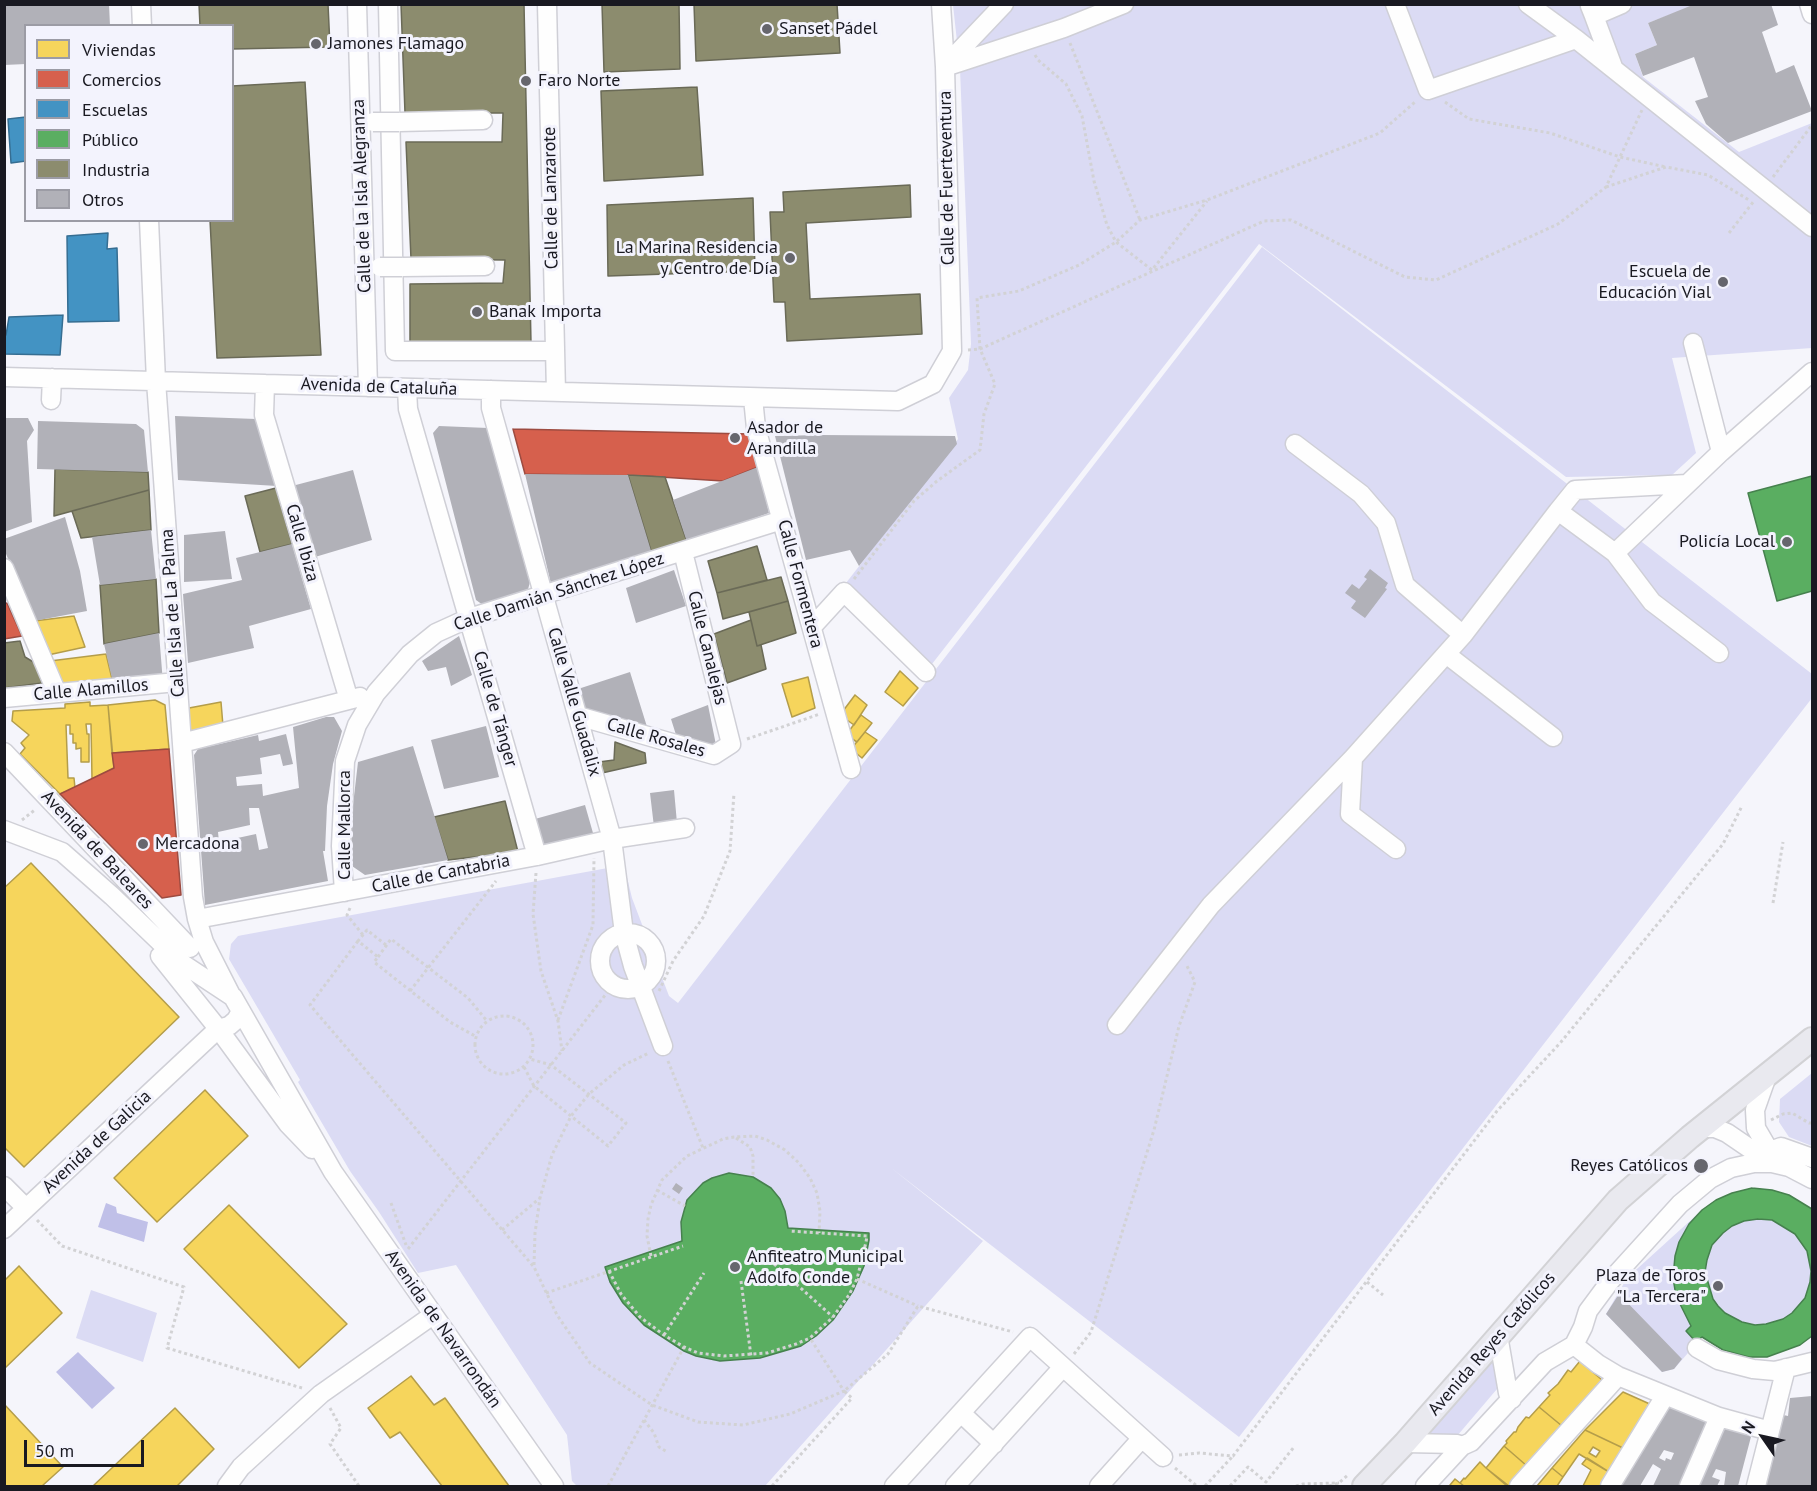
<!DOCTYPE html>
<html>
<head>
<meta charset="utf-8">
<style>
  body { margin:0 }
  #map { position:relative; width:1817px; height:1491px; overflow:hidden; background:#f5f5fb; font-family:"PT Sans",sans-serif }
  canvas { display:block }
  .frame { position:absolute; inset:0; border:6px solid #191921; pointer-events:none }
  .legend { position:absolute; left:24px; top:24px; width:210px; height:198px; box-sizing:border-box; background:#f3f3fd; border:2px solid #9c9ca5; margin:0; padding:8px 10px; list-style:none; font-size:18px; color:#191921 }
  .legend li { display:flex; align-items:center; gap:12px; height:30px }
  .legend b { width:30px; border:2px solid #9c9ca5 }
  .north { position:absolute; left:1733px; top:1407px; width:60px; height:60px; -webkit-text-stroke:4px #f3f3fd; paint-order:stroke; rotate:304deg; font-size:16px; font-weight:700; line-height:24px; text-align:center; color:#191921 }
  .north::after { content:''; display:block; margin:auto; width:21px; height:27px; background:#191921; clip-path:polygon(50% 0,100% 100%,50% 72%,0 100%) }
  .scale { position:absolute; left:24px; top:1440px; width:120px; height:27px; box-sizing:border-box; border:3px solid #191921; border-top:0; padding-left:8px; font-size:18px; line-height:21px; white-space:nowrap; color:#191921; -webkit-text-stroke:4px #f3f3fd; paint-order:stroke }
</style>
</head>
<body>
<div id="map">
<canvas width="1817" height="1491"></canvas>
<div class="frame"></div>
<ul class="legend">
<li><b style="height:16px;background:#f6d55c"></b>Viviendas</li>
<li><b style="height:16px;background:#d6604d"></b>Comercios</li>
<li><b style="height:16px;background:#4393c3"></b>Escuelas</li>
<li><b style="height:16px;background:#5aae61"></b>Público</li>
<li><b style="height:16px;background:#8c8c6e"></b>Industria</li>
<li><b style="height:16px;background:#b1b1b8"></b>Otros</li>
</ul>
<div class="north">N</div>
<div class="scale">50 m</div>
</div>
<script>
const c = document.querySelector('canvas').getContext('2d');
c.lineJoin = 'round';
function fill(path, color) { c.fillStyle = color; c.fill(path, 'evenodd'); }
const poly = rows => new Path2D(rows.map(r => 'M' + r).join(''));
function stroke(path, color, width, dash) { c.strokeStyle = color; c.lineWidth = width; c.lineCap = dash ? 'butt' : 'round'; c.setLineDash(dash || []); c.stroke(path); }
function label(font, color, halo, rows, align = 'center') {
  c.font = font + ' "PT Sans",sans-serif'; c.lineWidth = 6; c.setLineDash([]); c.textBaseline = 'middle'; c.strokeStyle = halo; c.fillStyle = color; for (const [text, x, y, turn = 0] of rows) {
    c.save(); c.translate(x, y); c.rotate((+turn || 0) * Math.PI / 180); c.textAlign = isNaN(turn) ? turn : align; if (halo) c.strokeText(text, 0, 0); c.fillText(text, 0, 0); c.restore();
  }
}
fill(poly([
  [953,5,1695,5,1648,23,1657,45,1635,54,1643,77,1739,152,1812,123,1812,348,1672,358,1696,453,1672,475,1566,477,1259,244,932,664,846,583,958,439,949,398,968,370,971,344,960,69],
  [1262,247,1812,674,1812,698,1239,1437,890,1167,983,1241,765,1486,577,1486,572,1481,567,1435,456,1265,418,1273,379,1212,350,1171,298,1082,300,1080,229,959,231,944,238,936,243,935,624,865,632,898,669,996,678,1003],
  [1812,1073,1812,1146,1789,1137,1779,1122,1780,1099],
  [1752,1188,1772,1190,1789,1195,1812,1209,1812,1336,1800,1345,1767,1357,1749,1357,1723,1350,1702,1337,1674,1369,1662,1372,1606,1314,1627,1278,1702,1210,1716,1200,1732,1193],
  [91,1290,157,1313,143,1362,76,1338],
  [1494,1357,1497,1389,1457,1436,1422,1436]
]), '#dbdbf4');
fill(poly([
  [106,1203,116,1207,117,1213,148,1222,144,1242,98,1227],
  [78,1352,115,1388,92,1409,56,1372]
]), '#c0c0e8');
const homes = poly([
  [74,616,85,647,48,655,34,621,74,616],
  [106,654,113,683,61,688,50,661,106,654],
  [900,671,918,688,903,706,885,692,900,671],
  [808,677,815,708,792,717,782,684,808,677],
  [855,695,867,705,854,725,840,715,855,695],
  [155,700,165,705,169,749,112,753,108,705,155,700],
  [90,702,90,706,108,705,114,768,92,779,91,724,86,724,87,734,89,734,89,762,81,762,81,748,76,749,76,743,73,743,73,734,70,734,70,725,66,725,68,778,74,778,75,788,60,794,20,754,25,748,21,743,29,735,12,721,13,711,65,708,65,704,90,702],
  [221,702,223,726,187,735,189,708,221,702],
  [861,715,872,723,857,742,846,735,861,715],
  [865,732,877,740,862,758,851,749,865,732],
  [31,863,179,1017,24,1167,4,1147,4,888,31,863],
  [205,1090,248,1136,157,1222,114,1178,205,1090],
  [229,1205,347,1324,299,1368,184,1249,229,1205],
  [19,1266,62,1313,4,1369,4,1281,19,1266],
  [1580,1361,1602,1380,1562,1426,1539,1407,1550,1395,1548,1393,1558,1384,1568,1370,1571,1372,1580,1361],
  [411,1376,434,1405,445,1398,509,1486,442,1486,400,1432,390,1438,368,1408,411,1376],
  [1623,1392,1652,1405,1623,1448,1585,1430,1623,1392],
  [4,1404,63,1467,42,1486,4,1486,4,1404],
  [1539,1407,1562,1426,1527,1466,1504,1446,1507,1443,1506,1441,1514,1432,1516,1432,1518,1427,1526,1417,1529,1418,1539,1407],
  [175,1408,214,1449,177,1486,93,1486,175,1408],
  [1585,1430,1623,1448,1609,1472,1579,1454,1563,1477,1552,1468,1585,1430],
  [1593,1447,1600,1451,1596,1457,1589,1453,1593,1447],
  [1504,1446,1527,1466,1509,1486,1486,1468,1504,1446],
  [1587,1458,1609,1472,1602,1486,1583,1486,1591,1470,1582,1464,1587,1458],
  [1480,1462,1486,1468,1507,1486,1464,1486,1460,1483,1464,1478,1465,1479,1480,1462],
  [1552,1468,1563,1477,1557,1486,1537,1486,1552,1468],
  [1455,1479,1460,1483,1464,1486,1451,1486,1450,1485,1455,1479]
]);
fill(homes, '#f6d55c');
stroke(homes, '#b49d4a', 1.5);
const shops = poly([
  [513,429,750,434,758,467,723,481,645,476,525,474,513,429],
  [7,603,22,636,4,639,4,604,7,603],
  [169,749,181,895,162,898,60,794,114,768,112,753,169,749]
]);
fill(shops, '#d6604d');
stroke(shops, '#9d4b40', 1.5);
const schools = poly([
  [26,117,26,161,11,163,8,119,26,117],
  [108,233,107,249,117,248,119,321,68,322,67,236,108,233],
  [63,315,60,355,4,354,4,335,6,335,9,317,63,315]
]);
fill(schools, '#4393c3');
stroke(schools, '#366e92', 1.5);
const public = poly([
  [1812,476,1812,591,1777,601,1748,493,1812,476],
  [729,1173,753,1177,771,1188,780,1199,785,1211,788,1228,869,1233,869,1240,864,1266,853,1291,833,1320,816,1336,801,1346,760,1358,720,1361,696,1356,684,1351,644,1325,623,1303,610,1282,605,1267,682,1241,681,1222,687,1200,703,1183,712,1178,729,1173],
  [1752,1188,1772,1190,1789,1195,1812,1209,1812,1336,1800,1345,1767,1357,1749,1357,1723,1350,1702,1337,1696,1342,1686,1331,1691,1326,1676,1296,1673,1278,1675,1256,1679,1242,1689,1224,1702,1210,1716,1200,1732,1193,1752,1188],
  [1758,1219,1772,1220,1795,1234,1807,1251,1811,1271,1810,1282,1805,1298,1792,1313,1783,1319,1766,1324,1755,1325,1742,1322,1725,1313,1718,1306,1713,1299,1705,1272,1707,1260,1712,1245,1723,1233,1732,1226,1744,1221,1758,1219]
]);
fill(public, '#5aae61');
stroke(public, '#46814e', 1.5);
const industry = poly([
  [199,4,328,4,330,47,232,49,232,26,200,26,199,4],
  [401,4,524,4,531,343,410,346,410,284,503,283,505,260,411,259,406,142,502,142,503,113,405,113,401,4],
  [602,4,679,4,680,69,604,72,602,4],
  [694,4,837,4,840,53,696,61,694,4],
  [305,82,321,355,217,358,210,220,232,220,232,86,305,82],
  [697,87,703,175,604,181,601,91,697,87],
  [910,185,911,217,806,223,810,299,920,294,922,334,787,341,785,302,774,302,770,212,784,212,783,192,910,185],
  [753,198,755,271,608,276,607,205,753,198],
  [55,469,148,472,149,490,54,516,55,469],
  [628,475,665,477,687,542,652,554,628,475],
  [276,488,292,544,260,552,245,496,276,488],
  [149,490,151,530,81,538,72,511,149,490],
  [757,546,767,580,717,593,708,561,757,546],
  [781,577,788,601,723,619,717,593,781,577],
  [156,579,159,633,104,644,100,585,156,579],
  [788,601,796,633,757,646,749,612,788,601],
  [751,620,757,646,761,645,766,669,727,683,714,634,751,620],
  [20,641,25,657,35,663,42,683,4,688,4,643,20,641],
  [615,742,645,753,646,763,602,773,599,762,614,760,615,742],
  [505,801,518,852,448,860,434,817,505,801]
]);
fill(industry, '#8c8c6e');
stroke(industry, '#6a6a57', 1.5);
fill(poly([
  [4,4,109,4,110,26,26,26,26,64,4,65],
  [1695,4,1771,4,1778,25,1762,32,1776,73,1794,65,1812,111,1728,143,1706,124,1695,101,1708,97,1694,57,1643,76,1635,54,1657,45,1648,23],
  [175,416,256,419,277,486,178,480],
  [4,418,28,418,34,430,27,441,32,522,4,532],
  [38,421,136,424,144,430,148,472,37,469],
  [439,426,488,428,493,431,530,582,527,593,483,605,476,600,433,433],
  [821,435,955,436,957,444,859,566,850,550,806,560,775,436],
  [758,467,769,513,687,542,673,500],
  [353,470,372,540,315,557,292,486],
  [525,474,628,475,652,554,551,584],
  [65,517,80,571,87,611,34,621,4,549,4,539],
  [151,530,156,579,100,585,92,537],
  [225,531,232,579,184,582,184,535],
  [292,544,311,609,249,626,254,648,188,663,183,594,242,580,236,558],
  [1370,569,1388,583,1385,588,1387,589,1365,618,1351,608,1356,601,1345,593,1352,584,1359,589,1367,579,1364,577],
  [674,570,686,606,636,623,626,588],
  [159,633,163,683,113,683,104,644],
  [459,636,472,675,451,686,446,667,428,671,422,661],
  [630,672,648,730,584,711,578,689],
  [708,705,716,745,707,748,677,738,671,719],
  [326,717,334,717,342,731,333,764,327,806,325,851,323,851,328,881,205,905,194,755,198,749,258,735,259,741,286,734,293,764,283,766,280,754,260,758,262,774,236,777,237,786,262,784,263,796,299,788,293,727],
  [249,808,259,808,268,848,259,850,256,834,219,842,218,832,250,825],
  [486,726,499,777,444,789,431,740],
  [413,746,448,860,365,875,352,866,351,822,358,762],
  [674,790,677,823,654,827,650,793],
  [585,805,593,833,589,839,544,848,535,819],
  [676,1183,683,1188,679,1194,672,1189],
  [1619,1294,1682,1359,1674,1369,1662,1372,1606,1314],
  [1812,1396,1812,1486,1764,1486,1779,1414,1788,1416,1790,1398],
  [1670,1407,1705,1420,1709,1427,1681,1486,1653,1486,1661,1469,1653,1464,1640,1486,1615,1486,1663,1409],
  [1664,1450,1674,1453,1671,1460,1666,1458,1665,1461,1659,1458],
  [1725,1423,1752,1433,1738,1486,1724,1486,1726,1472,1716,1469,1712,1477,1720,1480,1717,1486,1698,1486]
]), '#b1b1b8');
const minor = poly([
  [141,4,142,26],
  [357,4,368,387],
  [388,4,395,351,555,351],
  [547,4,556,392],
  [1395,4,1428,90,1576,39],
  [1528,4,1576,39,1812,227],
  [1809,4,1812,14],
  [1590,6,1594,16,1622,4],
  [1594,16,1613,67],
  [947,64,1004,4],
  [945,67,1064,28,1124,4],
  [399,122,483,120],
  [149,220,156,381,193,897,197,919,204,942,231,995],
  [402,267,485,266],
  [1693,343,1721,452],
  [4,377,898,401,933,384,952,351,945,67,941,4],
  [265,384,264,415,349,700],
  [407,388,408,409,537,856],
  [491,390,491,408,612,839,624,933,633,966,663,1046],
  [753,398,756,428,851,769],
  [51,400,52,378],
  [1295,444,1361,494,1386,523,1405,585,1463,635],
  [1558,511,1575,490,1687,484],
  [1615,553,1652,602,1719,653],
  [4,568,57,693],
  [812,627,844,592,926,672],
  [1446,654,1553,737],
  [4,698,177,682],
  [578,716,714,755,731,744,683,552],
  [182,743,360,697],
  [4,752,190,948],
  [1353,758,1350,814,1396,849],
  [4,830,62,852,112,896,183,964,233,997,333,1172,554,1486],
  [344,892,341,846,345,761,357,725,376,693,410,654,436,633,469,618,782,520],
  [197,919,537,856,612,839,685,828],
  '600 961a28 28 0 1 1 56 0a28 28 0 1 1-56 0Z',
  [160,956,220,1031,288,1124,312,1149],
  [1117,1025,1211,905,1353,758,1463,635,1558,511,1615,553,1721,452,1812,372],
  [1767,1076,1755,1110,1756,1128,1770,1152,1788,1166],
  [1701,1128,1715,1128,1727,1133,1771,1163],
  [1762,1154,1781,1147,1812,1158],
  [4,1186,26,1208],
  [4,1229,218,1029,229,1026,236,1020,241,1011],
  [1498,1335,1508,1393,1512,1399],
  [1574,1345,1583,1327,1588,1311,1611,1280,1680,1204,1710,1179,1731,1168,1754,1163,1772,1163,1789,1167,1812,1179],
  [1574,1345,1598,1364,1618,1376,1719,1417,1770,1431],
  [1697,1348,1718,1360,1753,1369,1775,1371,1812,1362],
  [961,1413,994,1444],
  [1405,1443,1457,1444,1462,1446],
  [227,1486,241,1467,321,1394,433,1315],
  [894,1486,1030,1337,1163,1457],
  [955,1486,1063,1367],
  [1099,1486,1142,1438],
  [1425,1486,1462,1446,1471,1442,1545,1362,1574,1345],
  [1519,1486,1618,1376],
  [1610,1486,1665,1396],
  [1689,1486,1719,1417],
  [1756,1486,1786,1368]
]);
const major = poly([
  [1364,1486,1405,1443,1618,1200,1690,1137,1812,1039]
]);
stroke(minor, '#cfcfd6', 21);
stroke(major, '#d2d2d5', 26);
stroke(poly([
  [1070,43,1140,220],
  [1035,55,1038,60,1066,84,1082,116,1094,181,1107,225,1116,242,1152,270,1207,201],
  [1445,102,1469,119,1550,133,1620,157,1666,167],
  [1773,177,1812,125],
  [1606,187,1666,167,1708,175,1749,200],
  [1729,233,1754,201],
  [968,350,980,349,1264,221,1291,220,1405,277,1436,280,1558,224,1606,187,1642,110],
  [854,579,914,501,937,481,980,450,984,414,995,384,980,349,977,298,1019,291,1079,265,1116,242,1140,220,1207,200,1380,133,1416,101],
  [747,739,820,714],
  [22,820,36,809],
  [536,873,533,914,541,971,558,1021,562,1051],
  [1773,903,1783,842],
  [350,908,347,915,363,935],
  [358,941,310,1005,534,1267,557,1315,590,1363,652,1405,698,1422,743,1425,790,1414,844,1391,810,1338],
  [386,945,367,930,358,941,378,957,374,962,450,1022,475,1036],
  [378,957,391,939,468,998,487,1021],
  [410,991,496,881],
  [659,991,673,961,704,916,730,851,734,793],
  '475 1045a29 29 0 1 1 58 0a29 29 0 1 1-58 0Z',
  [558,1020,593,925,594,858],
  [668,1061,703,1148],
  [524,1067,534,1086,608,1146,626,1123,551,1065,530,1059],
  [1771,1120,1783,1114,1792,1113,1809,1123,1812,1123],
  [736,1138,750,1147,753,1156,753,1177],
  [657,1190,685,1206],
  [391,1203,406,1245],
  [37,1220,62,1246,184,1287,167,1348,302,1388],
  [502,1230,540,1198],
  [408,1249,613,985],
  [651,1256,647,1236,648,1219,651,1205,662,1180,687,1156,723,1139,734,1137,755,1136,767,1140,785,1150,799,1163,810,1178,817,1193,820,1211,819,1233],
  [774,1264,833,1317],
  [534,1265,535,1233,540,1198,552,1155,571,1116,589,1094,624,1065,649,1053],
  [609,1271,621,1294,640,1317,664,1335,684,1347,698,1353,724,1356,767,1353,796,1344,810,1338,833,1317,849,1295,857,1279,866,1242,867,1236,789,1231],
  [857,1279,918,1306],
  [741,1281,751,1356],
  [1367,1282,1383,1295],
  [546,1293,683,1246],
  [664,1335,704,1273],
  [1074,1354,1091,1332,1154,1130,1179,1026,1195,982,1186,964],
  [330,1408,341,1428,330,1444,359,1486],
  [644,1420,654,1433,659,1447,667,1452],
  [1179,1455,1199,1453,1233,1456,1497,1111,1561,1042,1723,844,1742,806],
  [1175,1468,1197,1486],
  [608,1486,684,1347],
  [772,1486,852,1398,844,1391,888,1354,918,1306,1013,1332],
  [1205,1486,1233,1456],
  [1230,1486,1248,1467,1266,1482,1294,1447],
  [1296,1486,1303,1484,1339,1483],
  [1329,1486,1339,1483,1348,1475]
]), '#d2d2d4', 3, [3, 3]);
stroke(minor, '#fefefe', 18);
stroke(major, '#e9e9ef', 22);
const minorBridge = poly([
  [373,122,399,122],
  [380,267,402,267]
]);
stroke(minorBridge, '#cfcfd6', 21, []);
stroke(minorBridge, '#fefefe', 18);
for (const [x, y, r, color] of [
  [767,29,6,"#66666d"],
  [316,44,6,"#66666d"],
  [526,81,6,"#66666d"],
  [790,258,6,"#66666d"],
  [1723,282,6,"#66666d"],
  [477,312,6,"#66666d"],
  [735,438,6,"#66666d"],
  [1787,542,6,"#66666d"],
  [143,844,6,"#66666d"],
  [1701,1166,8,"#66666d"],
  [735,1267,6,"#66666d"],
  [1718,1286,6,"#66666d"]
]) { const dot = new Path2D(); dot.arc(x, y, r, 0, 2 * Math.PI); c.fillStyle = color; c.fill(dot); stroke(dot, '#f3f3fd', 2); }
label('18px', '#191921', '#f3f3fd', [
  ["Sanset Pádel",779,29],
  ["Jamones Flamago",328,44],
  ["Faro Norte",538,81],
  ["La Marina Residencia",778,248,"right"],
  ["y Centro de Día",778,269,"right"],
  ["Escuela de",1711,272,"right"],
  ["Educación Vial",1711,293,"right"],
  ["Banak Importa",489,312],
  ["Asador de",747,428],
  ["Arandilla",747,449],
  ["Policía Local",1775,542,"right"],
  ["Mercadona",155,844],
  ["Reyes Católicos",1688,1166,"right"],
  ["Anfiteatro Municipal",747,1257],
  ["Adolfo Conde",747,1278],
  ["Plaza de Toros",1706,1276,"right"],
  ["\"La Tercera\"",1706,1297,"right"]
], 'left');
label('18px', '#191921', '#f3f3fd', [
  ["Calle de Fuerteventura",947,178,-91],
  ["Calle de la Isla Alegranza",362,196,-92],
  ["Calle de Lanzarote",551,198,-91],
  ["Avenida de Cataluña",379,387,2],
  ["Calle Ibiza",302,543,74],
  ["Calle Formentera",800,584,75],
  ["Calle Damián Sánchez López",559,592,-18],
  ["Calle Isla de La Palma",173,613,-94],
  ["Calle Canalejas",707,648,76],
  ["Calle Alamillos",91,690,-5],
  ["Calle Valle Guadalix",574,702,74],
  ["Calle de Tánger",495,709,74],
  ["Calle Rosales",656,738,16],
  ["Calle Mallorca",345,825,-90],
  ["Avenida de Baleares",97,850,47],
  ["Calle de Cantabria",441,874,-11],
  ["Avenida de Galicia",97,1142,-43],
  ["Avenida de Navarrondán",443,1329,55],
  ["Avenida Reyes Católicos",1492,1344,-49]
]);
</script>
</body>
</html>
